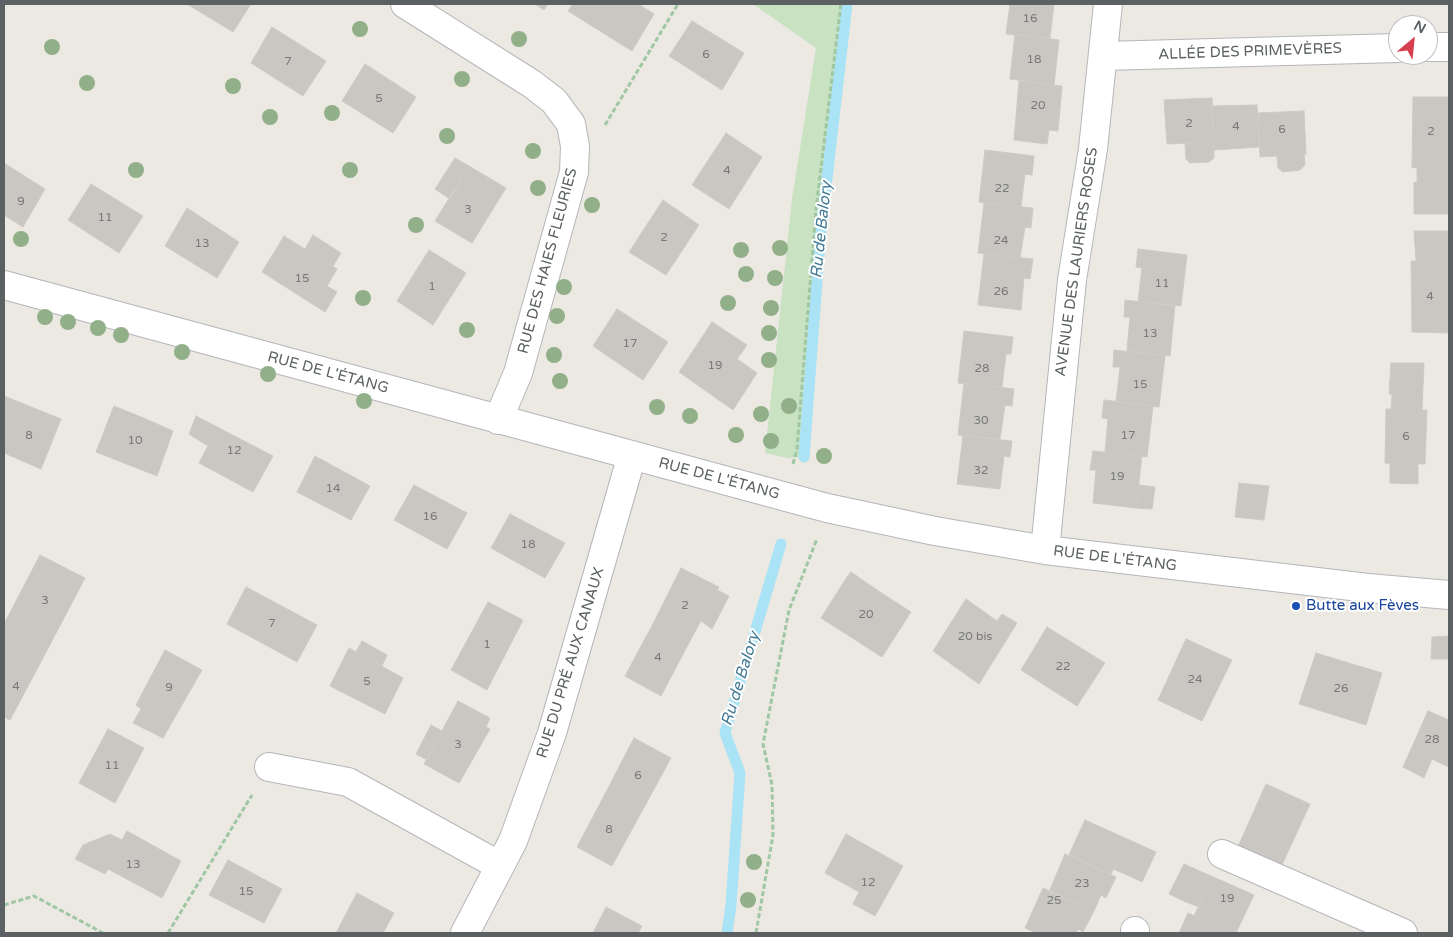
<!DOCTYPE html>
<html>
<head>
<meta charset="utf-8">
<style>
  body { margin:0 }
  #map { position:relative; width:1453px; height:937px; overflow:hidden; background:#ece9e3; font-family:"Varela Round",sans-serif }
  canvas { display:block }
  .frame { position:absolute; inset:0; border:5px solid #5b6062; pointer-events:none }
  .north { position:absolute; left:1388px; top:15px; width:50px; height:50px; box-sizing:border-box; background:#fff; border:1px solid #bdbfc0; border-radius:50%; rotate:28deg; font-size:14px; font-weight:700; line-height:20px; text-align:center; color:#5b6062 }
  .north::after { content:''; display:block; margin:auto; width:18px; height:22px; background:#d73e4f; clip-path:polygon(50% 0,100% 100%,50% 72%,0 100%) }
</style>
</head>
<body>
<div id="map">
<canvas width="1453" height="937"></canvas>
<div class="frame"></div>
<div class="north">N</div>
</div>
<script>
const c = document.querySelector('canvas').getContext('2d');
c.lineJoin = 'round';
function fill(path, color) { c.fillStyle = color; c.fill(path, 'evenodd'); }
const poly = rows => new Path2D(rows.map(r => 'M' + r).join(''));
function stroke(path, color, width, dash) { c.strokeStyle = color; c.lineWidth = width; c.lineCap = dash ? 'butt' : 'round'; c.setLineDash(dash || []); c.stroke(path); }
function label(font, color, halo, rows, align = 'center') {
  c.font = font + ' "Varela Round",sans-serif'; c.lineWidth = 4; c.setLineDash([]); c.textBaseline = 'middle'; c.strokeStyle = halo; c.fillStyle = color; for (const [text, x, y, turn = 0] of rows) {
    c.save(); c.translate(x, y); c.rotate((+turn || 0) * Math.PI / 180); c.textAlign = isNaN(turn) ? turn : align; if (halo) c.strokeText(text, 0, 0); c.fillText(text, 0, 0); c.restore();
  }
}
fill(poly([
  [753,4,847,4,820,240,804,457,787,458,765,453,792,199,816,48]
]), '#c8e2c2');
stroke(poly([
  [804,457,820,240,847,4],
  [727,933,731,905,740,773,725,733,781,544]
]), '#aae3f6', 11);
const building = poly([
  [187,4,251,4,233,32,187,4],
  [535,4,548,4,544,10,535,4],
  [573,4,638,4,654,14,632,51,568,11,573,4],
  [1010,4,1054,4,1050,38,1006,34,1010,4],
  [692,21,744,53,722,90,669,56,692,21],
  [272,27,326,61,303,96,251,63,272,27],
  [1015,34,1059,40,1054,85,1010,79,1015,34],
  [365,64,416,97,393,133,342,101,365,64],
  [1019,81,1062,86,1058,131,1049,130,1047,144,1014,140,1019,81],
  [1413,97,1449,97,1449,214,1414,214,1414,182,1417,183,1417,167,1412,168,1413,97],
  [1212,98,1214,142,1167,144,1164,100,1212,98],
  [1257,105,1259,147,1214,150,1212,106,1257,105],
  [1304,111,1306,154,1260,157,1258,113,1304,111],
  [726,133,762,157,729,209,692,185,726,133],
  [1214,142,1214,158,1209,162,1190,163,1186,159,1185,143,1214,142],
  [985,150,1034,156,1032,175,1025,174,1021,207,979,202,985,150],
  [1304,154,1305,165,1300,170,1283,172,1278,168,1277,156,1304,154],
  [455,158,469,166,450,199,435,189,455,158],
  [4,163,45,189,23,227,4,215,4,163],
  [469,166,506,188,472,243,435,221,469,166],
  [91,184,143,216,119,253,68,220,91,184],
  [663,200,699,225,666,275,629,252,663,200],
  [984,203,1033,208,1031,228,1025,227,1020,258,978,253,984,203],
  [187,208,239,242,217,278,165,246,187,208],
  [1414,231,1449,231,1449,333,1412,332,1411,261,1416,261,1414,231],
  [313,235,341,253,333,266,305,249,313,235],
  [284,236,337,269,327,286,337,292,325,312,262,272,284,236],
  [1138,249,1187,255,1181,306,1138,301,1142,268,1136,267,1138,249],
  [429,250,466,273,433,325,397,301,429,250],
  [984,254,1033,259,1030,279,1024,278,1021,310,978,305,984,254],
  [1125,300,1175,306,1170,356,1127,351,1130,317,1124,317,1125,300],
  [617,309,668,342,643,380,593,346,617,309],
  [712,322,747,345,737,359,757,373,733,410,679,372,712,322],
  [964,331,1013,337,1011,354,1006,354,1002,387,958,383,964,331],
  [1114,350,1165,356,1159,407,1116,402,1120,367,1113,367,1114,350],
  [1391,363,1424,363,1422,410,1427,410,1425,464,1385,463,1386,409,1391,409,1392,394,1389,394,1391,363],
  [964,383,1014,389,1012,406,1005,405,1000,439,958,435,964,383],
  [4,396,61,419,41,469,4,453,4,396],
  [1104,400,1153,406,1147,457,1105,452,1108,419,1102,418,1104,400],
  [114,406,146,419,144,424,112,411,114,406],
  [112,411,144,424,146,419,173,431,157,476,96,452,112,411],
  [196,416,273,456,253,492,199,463,208,446,189,434,196,416],
  [963,436,1012,441,1010,457,1004,456,1000,489,957,484,963,436],
  [1093,451,1142,456,1136,508,1093,503,1096,470,1090,470,1093,451],
  [315,456,370,486,351,520,297,492,315,456],
  [1390,463,1418,464,1418,484,1390,483,1390,463],
  [1239,483,1269,486,1264,520,1235,517,1239,483],
  [414,485,467,513,447,549,394,520,414,485],
  [1139,485,1155,487,1152,509,1136,508,1139,485],
  [510,514,565,543,545,578,491,548,510,514],
  [40,555,85,578,43,658,4,636,4,624,40,555],
  [681,568,719,587,690,641,654,622,681,568],
  [851,572,880,592,875,597,847,577,851,572],
  [847,577,875,597,880,592,911,612,882,657,821,618,847,577],
  [246,587,317,625,297,662,227,624,246,587],
  [717,590,729,596,712,629,701,621,717,590],
  [966,599,997,621,1002,614,1017,623,979,684,933,651,966,599],
  [488,602,523,620,487,690,451,670,488,602],
  [654,622,690,641,661,696,625,676,654,622],
  [1047,627,1105,663,1077,706,1021,670,1047,627],
  [4,636,43,658,10,720,4,717,4,636],
  [1449,636,1449,659,1431,659,1432,637,1449,636],
  [1186,639,1232,660,1202,721,1158,700,1186,639],
  [362,641,387,655,382,666,356,652,362,641],
  [349,648,403,678,385,714,330,686,349,648],
  [165,650,202,670,163,738,133,723,141,709,136,705,165,650],
  [1316,653,1382,673,1366,725,1299,704,1316,653],
  [458,701,490,718,486,727,490,729,459,783,424,764,458,701],
  [1428,711,1449,720,1449,767,1432,759,1424,778,1403,767,1428,711],
  [431,725,442,731,427,760,416,754,431,725],
  [108,729,144,748,115,803,79,783,108,729],
  [634,738,671,758,641,813,605,794,634,738],
  [1266,784,1310,804,1280,869,1236,851,1266,784],
  [605,794,641,813,612,866,577,847,605,794],
  [1085,820,1156,852,1142,882,1125,874,1129,864,1118,860,1111,874,1069,855,1085,820],
  [127,831,181,861,162,898,108,869,105,874,75,859,83,845,110,834,122,840,127,831],
  [846,834,903,866,875,916,853,904,859,892,825,873,846,834],
  [1065,854,1116,877,1106,898,1101,895,1094,911,1049,892,1065,854],
  [228,860,282,889,264,923,209,895,228,860],
  [1118,860,1129,864,1125,874,1113,869,1118,860],
  [1184,864,1254,895,1236,933,1232,933,1194,916,1203,897,1191,891,1186,902,1169,894,1184,864],
  [1043,888,1094,911,1083,932,1078,929,1076,933,1036,933,1025,928,1043,888],
  [1191,891,1203,897,1199,907,1186,902,1191,891],
  [357,893,394,913,383,933,336,933,357,893],
  [606,907,642,926,638,933,593,933,606,907],
  [1188,913,1230,932,1230,933,1179,933,1188,913]
]);
fill(building, '#cac6c2');
stroke(building, '#d0c9c2', 1);
const minor = poly([
  [405,4,532,84,554,101,571,124,575,146,574,172,518,373,498,420],
  [1428,47,1449,47],
  [1103,56,1398,48],
  [4,285,827,508,935,531,1045,550,1368,588,1449,595],
  [1045,550,1072,280,1093,149,1108,4],
  [269,767,348,782,500,866],
  [1222,854,1403,933],
  [1135,931,1135,933],
  [465,933,513,841,552,733,632,455]
]);
stroke(minor, '#b4b6b9', 30);
stroke(poly([
  [605,125,678,4],
  [793,464,797,449,816,209,841,4],
  [4,905,34,896,103,933],
  [168,933,252,795],
  [756,933,773,835,772,785,763,744,789,610,817,539]
]), '#9fc7a3', 3, [5, 2.5]);
stroke(minor, '#fff', 28);
c.fillStyle = '#91af88';
for (const [x, y] of [
  [360,29],
  [519,39],
  [52,47],
  [462,79],
  [87,83],
  [233,86],
  [332,113],
  [270,117],
  [447,136],
  [533,151],
  [136,170],
  [350,170],
  [538,188],
  [592,205],
  [416,225],
  [21,239],
  [780,248],
  [741,250],
  [746,274],
  [775,278],
  [564,287],
  [363,298],
  [728,303],
  [771,308],
  [557,316],
  [45,317],
  [68,322],
  [98,328],
  [467,330],
  [769,333],
  [121,335],
  [182,352],
  [554,355],
  [769,360],
  [268,374],
  [560,381],
  [364,401],
  [789,406],
  [657,407],
  [761,414],
  [690,416],
  [736,435],
  [771,441],
  [824,456],
  [754,862],
  [748,900]
]) { c.beginPath(); c.arc(x, y, 8, 0, 2 * Math.PI); c.fill(); }
for (const [x, y, r, color] of [
  [1296,606,5,"#1a4fb4"]
]) { const dot = new Path2D(); dot.arc(x, y, r, 0, 2 * Math.PI); c.fillStyle = color; c.fill(dot); stroke(dot, '#fff', 2); }
label('12px', '#777a7a', null, [
  ["16",1030,19],
  ["6",706,55],
  ["18",1034,60],
  ["7",288,62],
  ["5",379,99],
  ["20",1038,106],
  ["2",1189,124],
  ["4",1236,127],
  ["6",1282,130],
  ["2",1431,132],
  ["4",727,171],
  ["22",1002,189],
  ["9",21,202],
  ["3",468,210],
  ["11",105,218],
  ["2",664,238],
  ["24",1001,241],
  ["13",202,244],
  ["15",302,279],
  ["11",1162,284],
  ["1",432,287],
  ["26",1001,292],
  ["4",1430,297],
  ["13",1150,334],
  ["17",630,344],
  ["19",715,366],
  ["28",982,369],
  ["15",1140,385],
  ["30",981,421],
  ["8",29,436],
  ["17",1128,436],
  ["6",1406,437],
  ["10",135,441],
  ["12",234,451],
  ["32",981,471],
  ["19",1117,477],
  ["14",333,489],
  ["16",430,517],
  ["18",528,545],
  ["3",45,601],
  ["2",685,606],
  ["20",866,615],
  ["7",272,624],
  ["20 bis",975,637],
  ["1",487,645],
  ["4",658,658],
  ["22",1063,667],
  ["24",1195,680],
  ["5",367,682],
  ["4",16,687],
  ["9",169,688],
  ["26",1341,689],
  ["28",1432,740],
  ["3",458,745],
  ["11",112,766],
  ["6",638,776],
  ["8",609,830],
  ["13",133,865],
  ["12",868,883],
  ["23",1082,884],
  ["15",246,892],
  ["19",1227,899],
  ["25",1054,901]
]);
label('15px', '#5b6062', '#fff', [
  ["ALLÉE DES PRIMEVÈRES",1250,52,-2],
  ["RUE DES HAIES FLEURIES",548,261,-75],
  ["AVENUE DES LAURIERS ROSES",1077,262,-82],
  ["RUE DE L'ÉTANG",328,373,15],
  ["RUE DE L'ÉTANG",719,479,15],
  ["RUE DE L'ÉTANG",1115,559,7],
  ["RUE DU PRÉ AUX CANAUX",571,663,-73]
]);
label('15px', '#164399', '#fff', [
  ["Butte aux Fèves",1306,606]
], 'left');
label('italic 16px', '#437b96', '#fff', [
  ["Ru de Balory",822,230,-84],
  ["Ru de Balory",741,679,-73]
]);
</script>
</body>
</html>
